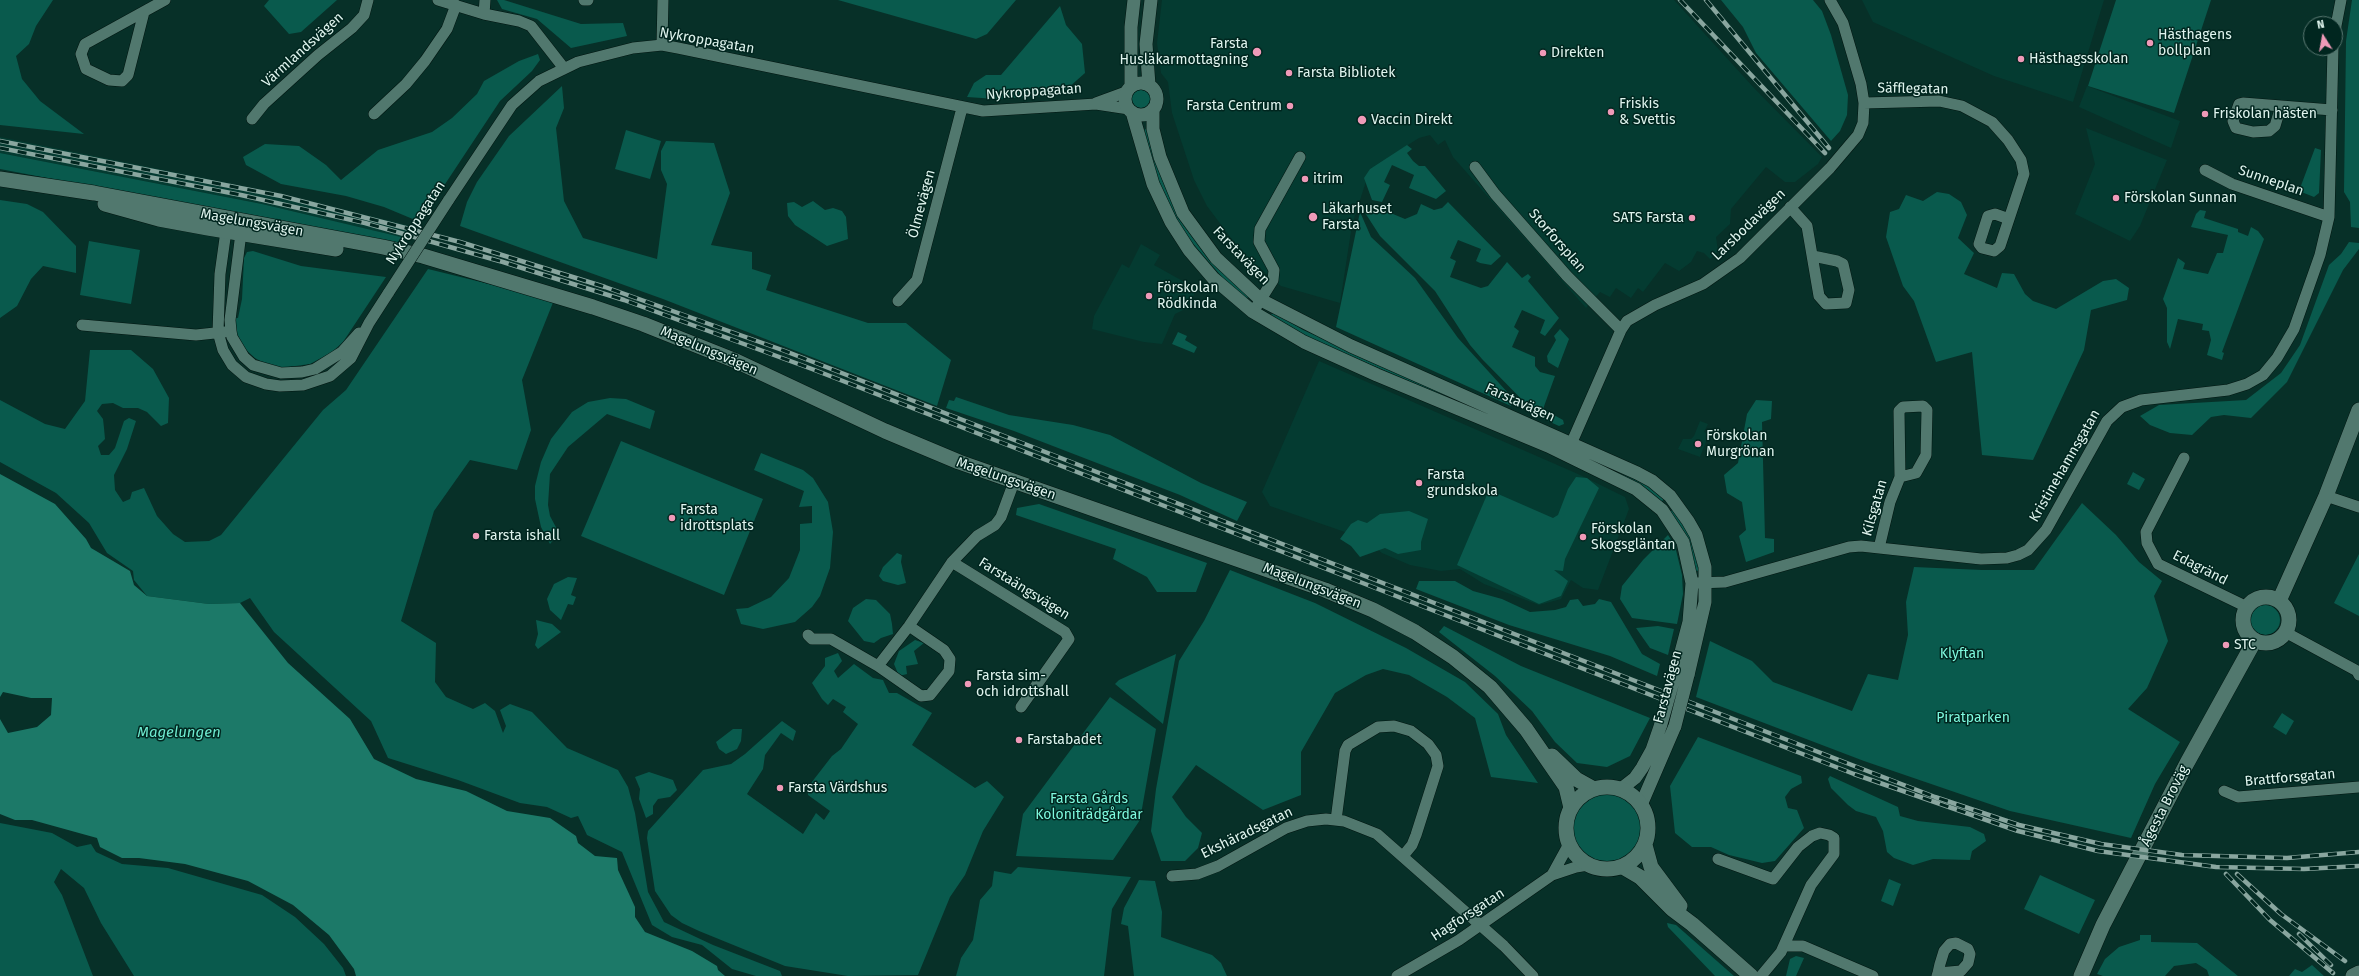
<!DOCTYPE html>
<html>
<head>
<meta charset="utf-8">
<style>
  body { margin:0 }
  #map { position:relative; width:2359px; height:976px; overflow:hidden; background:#073028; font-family:"Fira Sans",sans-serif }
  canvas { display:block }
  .north { position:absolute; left:2303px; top:16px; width:40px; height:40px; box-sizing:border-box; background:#00261f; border:1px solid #597872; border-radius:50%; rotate:349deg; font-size:11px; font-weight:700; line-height:16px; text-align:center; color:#dff4ee }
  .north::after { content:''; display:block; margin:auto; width:14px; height:18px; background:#ef9ab8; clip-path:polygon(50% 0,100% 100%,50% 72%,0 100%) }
</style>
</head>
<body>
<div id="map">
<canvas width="2359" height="976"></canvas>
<div class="north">N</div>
</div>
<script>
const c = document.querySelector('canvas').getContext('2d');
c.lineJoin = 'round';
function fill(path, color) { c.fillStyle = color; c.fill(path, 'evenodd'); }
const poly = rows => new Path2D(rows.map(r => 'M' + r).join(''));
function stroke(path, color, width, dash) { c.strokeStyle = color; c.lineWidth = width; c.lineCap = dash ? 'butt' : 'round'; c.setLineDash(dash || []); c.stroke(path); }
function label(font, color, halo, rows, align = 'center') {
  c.font = font + ' "Fira Sans",sans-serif'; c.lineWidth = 3; c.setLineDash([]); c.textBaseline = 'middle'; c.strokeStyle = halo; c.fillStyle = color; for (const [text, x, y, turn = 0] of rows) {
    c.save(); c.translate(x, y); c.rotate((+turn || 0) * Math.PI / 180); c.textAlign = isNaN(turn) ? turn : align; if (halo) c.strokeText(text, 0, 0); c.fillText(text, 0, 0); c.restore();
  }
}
fill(poly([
  [1162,0,1674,0,1754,88,1822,157,1818,164,1795,182,1785,182,1766,167,1731,209,1730,224,1716,237,1718,251,1710,259,1704,253,1697,251,1691,262,1679,271,1665,263,1643,292,1638,288,1631,298,1616,288,1610,297,1600,292,1586,308,1453,157,1445,140,1438,145,1430,135,1419,138,1370,169,1352,225,1340,303,1281,286,1242,253,1207,206,1194,180,1172,113,1168,82,1161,73,1157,43],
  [1862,0,2104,0,2073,102,1994,76,1873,22],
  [2087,86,2180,121,2171,148,2079,107],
  [2086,128,2167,160,2140,226,2130,241,2075,214,2095,164],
  [0,137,272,192,414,227,407,243,400,240,400,237,262,204,0,153],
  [1141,244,1160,255,1154,265,1197,289,1187,308,1175,314,1162,344,1144,342,1092,329,1094,316,1122,264,1129,268],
  [1319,361,1578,474,1625,497,1629,509,1598,590,1583,588,1571,580,1561,599,1539,605,1484,584,1460,569,1441,571,1410,565,1382,553,1365,539,1270,506,1262,492],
  [1700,421,1708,424,1704,432,1709,434,1700,457,1678,449,1683,439,1691,439,1694,436]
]), '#043b31');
fill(poly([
  [0,0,53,0,36,26,29,44,16,56,22,79,40,101,84,134,0,125],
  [269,0,337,0,301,32,289,34,264,6],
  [497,0,504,0,581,24,623,23,627,36,571,48,537,19,502,9],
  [838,0,1016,0,987,34,976,39],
  [1721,0,1813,0,1822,11,1831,35,1848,95,1847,115,1840,131,1831,141,1756,53,1743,27],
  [2116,0,2211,0,2174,113,2088,86],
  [2352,0,2359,0,2359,228,2351,227,2350,202,2344,192,2346,41],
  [1060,6,1066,25,1082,44,1085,73,1060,95,996,99,967,97,974,83,986,75,1001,75],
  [538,54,540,60,532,71,500,101,420,222,384,207,346,196,281,184,246,165,243,157,265,144,299,146,326,165,341,180,378,150,432,132,452,118,477,94,484,81,519,61],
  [562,86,564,108,556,128,564,201,583,238,657,259,667,184,661,170,661,151,666,141,714,143,730,193,711,245,752,252,752,269,771,275,766,290,868,323,906,323,951,360,937,406,663,299,460,226,467,202,477,182,509,136],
  '1132 99a9 9 0 1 1 18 0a9 9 0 1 1-18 0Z',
  [1148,128,1165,183,1249,297,1244,299,1223,278,1183,232,1158,181,1144,130],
  [626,130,661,141,650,179,615,169],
  [1407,145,1412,149,1407,153,1413,161,1419,166,1425,166,1446,191,1436,199,1409,188,1414,175,1392,165,1384,182,1390,185,1382,202,1372,200,1364,178,1370,169],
  [2315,148,2321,150,2319,193,2314,197,2299,191],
  [0,153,262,204,401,237,400,240,407,243,404,246,0,169],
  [1937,192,1949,194,1961,202,1967,215,1958,238,1974,253,1964,274,1997,288,2002,273,2014,274,2025,294,2033,301,2056,309,2103,281,2116,279,2129,288,2127,300,2091,310,2084,350,2033,460,1982,455,1972,352,1936,362,1914,301,1903,286,1886,237,1890,212,1899,209,1906,195,1923,201],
  [0,200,27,204,43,212,76,246,76,273,43,266,31,279,17,306,0,318],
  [813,201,825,210,833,208,842,211,846,217,848,239,827,246,795,225,788,216,787,203,794,202,802,207],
  [1448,202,1501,256,1491,265,1480,263,1476,261,1481,249,1458,240,1450,258,1456,261,1450,277,1481,288,1488,286,1507,262,1522,278,1528,274,1531,277,1528,281,1559,318,1545,336,1540,333,1545,320,1522,310,1514,327,1519,331,1512,347,1535,357,1535,366,1540,372,1555,376,1543,409,1563,420,1564,424,1559,426,1539,417,1482,359,1470,345,1435,291,1380,236,1362,208,1364,205,1369,204,1405,219,1417,214,1421,204,1434,210,1442,208],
  [2200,210,2206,211,2204,218,2238,229,2238,232,2248,236,2251,227,2258,231,2264,239,2222,352,2224,353,2222,360,2207,355,2211,340,2209,331,2202,330,2203,324,2178,319,2170,349,2167,342,2167,308,2163,299,2178,258,2185,263,2183,269,2208,274,2217,253,2223,253,2228,235,2191,227,2196,214],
  [1360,212,1371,237,1415,278,1458,338,1509,394,1511,406,1336,327],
  [89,241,140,250,131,304,80,295],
  [2349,242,2359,243,2359,249,2343,270,2287,382,2251,418,2224,415,2211,417,2192,435,2170,433,2150,425,2140,416,2159,405,2246,400,2281,373,2300,345,2329,265,2341,254],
  [253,251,301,266,386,277,343,342,332,352,310,364,281,368,266,364,255,358,244,348,235,330,234,318,238,318,242,299,244,258,247,252],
  [428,269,554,300,522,380,531,430,517,470,470,460,434,511,401,621,436,643,435,682,446,697,473,709,485,703,495,711,503,733,506,726,500,710,510,704,532,712,567,748,618,770,628,787,635,813,648,892,664,922,713,945,780,971,782,976,756,976,732,969,702,945,672,937,652,925,622,852,587,835,578,816,571,818,547,807,520,803,458,780,388,758,371,721,274,632,250,598,240,603,209,604,147,596,134,580,133,571,107,553,89,523,56,493,0,462,0,400,45,424,65,429,85,401,90,350,131,350,153,369,169,398,168,423,161,426,147,412,138,408,123,408,113,403,102,404,97,411,103,419,104,428,105,439,98,446,101,455,109,455,115,448,124,421,129,418,136,421,127,449,114,475,115,490,123,502,130,499,132,492,144,488,157,516,173,534,185,542,209,541,221,535,323,410,346,390],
  [1275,313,1303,330,1459,398,1478,410,1308,338,1270,315],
  [1560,329,1569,339,1558,368,1548,362,1547,356,1556,340,1554,336],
  [1178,332,1187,336,1185,340,1197,347,1194,353,1172,344],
  [956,397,1009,415,1073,425,1110,435,1201,483,1247,502,1237,521,1180,495,1014,431,946,408,949,400,954,401],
  [610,398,626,399,655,411,650,429,607,414,568,447,550,474,548,505,550,516,559,533,550,544,541,527,535,499,535,486,541,462,551,439,572,412,588,402],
  [1756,400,1772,401,1771,419,1762,422,1765,538,1774,539,1774,552,1746,562,1739,536,1746,530,1742,502,1727,493,1724,475,1738,463,1747,414],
  [621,441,763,499,724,595,581,536],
  [761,453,803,470,813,478,828,502,833,532,830,568,820,596,812,607,795,622,763,629,741,624,736,609,748,608,771,597,789,578,800,550,800,524,812,523,812,506,799,507,804,491,754,470],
  [1591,460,1650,487,1664,499,1660,503],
  [2133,472,2145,479,2139,490,2127,484],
  [1576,477,1587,478,1599,488,1565,559,1563,571,1554,570,1568,581,1561,596,1539,604,1457,565,1489,490,1553,518,1558,515,1568,489],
  [2082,503,2116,535,2139,562,2162,581,2154,596,2168,641,2147,688,2128,709,2180,742,2155,784,2131,838,2010,811,1864,761,1696,697,1710,641,1752,661,1773,682,1852,711,1868,674,1898,680,1908,635,1906,602,1914,567,1982,570,2034,570],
  [1039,504,1207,563,1196,592,1157,592,1147,577,1113,559,1116,549,1016,515,1017,508],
  [1674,509,1689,532,1701,570,1696,571,1687,538,1670,512],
  [1409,511,1428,519,1421,542,1421,550,1398,554,1385,548,1360,557,1351,546,1340,539,1351,524,1358,520,1367,523,1380,514],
  [1668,535,1675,546,1682,575,1683,594,1677,624,1632,618,1620,599,1622,586,1643,560],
  [897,553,902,555,901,562,906,583,898,585,883,581,879,576,883,567],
  [2359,554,2359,616,2334,603],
  [1230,570,1315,603,1406,648,1465,682,1498,714,1506,735,1538,783,1491,777,1475,718,1447,697,1409,675,1383,669,1366,675,1335,693,1301,752,1301,795,1263,810,1196,765,1172,797,1186,817,1202,833,1198,848,1185,861,1161,861,1151,831,1156,789,1179,661,1204,621],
  [568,577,577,578,571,595,576,597,573,605,568,604,561,620,550,610,547,599,554,584],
  [1419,581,1455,581,1473,591,1502,599,1530,612,1555,610,1566,607,1570,600,1578,599,1583,606,1595,604,1599,599,1611,602,1642,654,1660,664,1657,676,1610,656,1509,625,1416,589],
  [866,599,876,600,890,614,892,624,893,634,881,638,874,643,864,641,848,621,853,608],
  '2250 620a15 15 0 1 1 30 0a15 15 0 1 1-30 0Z',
  [536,620,552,624,561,632,538,649,535,645,538,634],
  [1444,626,1521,666,1650,718,1630,756,1607,767,1577,763,1555,742,1532,711,1495,676,1439,632],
  [1658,626,1674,629,1668,655,1650,648,1636,628],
  [915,640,924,643,914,651,918,664,906,666,907,674,899,676,894,664,899,651],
  [838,653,842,661,834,671,838,678,854,664,873,678,883,680,889,693,897,693,932,713,912,745,975,788,987,781,1004,797,983,831,965,875,950,897,918,975,848,976,785,966,699,931,682,923,671,915,655,891,647,838,648,831,703,770,731,764,745,754,782,721,796,731,793,741,781,733,765,755,763,769,747,794,803,834,816,813,824,820,830,811,808,795,808,787,832,756,841,749,858,724,843,712,846,707,833,699,828,705,822,699,812,683,825,666,825,658],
  [1176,654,1163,724,1115,684,1119,680],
  [1110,697,1156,729,1140,820,1113,860,1016,856,1023,814],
  [2282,713,2294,721,2286,735,2273,727],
  [733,729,742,729,741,741,737,749,726,754,719,749,716,742],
  [1698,737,1801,776,1802,783,1791,789,1785,797,1788,808,1797,810,1804,828,1775,861,1762,863,1729,855,1711,847,1692,847,1675,833,1670,786],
  [649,772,673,780,677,790,670,797,658,799,653,806,653,814,646,818,639,799,640,789,635,777],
  [1830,776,1898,807,1900,816,1918,821,1970,827,1984,834,1986,841,1972,851,1970,860,1933,859,1913,865,1894,858,1887,852,1883,831,1876,817,1856,811,1848,805,1831,788,1828,779],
  '1572 829a36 36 0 1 1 72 0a36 36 0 1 1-72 0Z',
  [0,823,52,833,77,847,91,844,96,852,122,864,168,868,262,895,295,917,324,944,343,968,346,976,134,976,101,923,84,888,61,869,54,882,62,895,93,976,0,976],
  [1018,867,1131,877,1112,909,1104,976,956,976,961,958,973,940,980,900,992,886,994,871,1011,874],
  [2040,875,2095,900,2079,934,2024,909],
  [1889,879,1901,884,1893,906,1881,901],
  [1139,880,1155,881,1162,912,1161,937,1212,955,1221,963,1227,976,1134,976,1128,926,1121,924,1124,908],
  [1667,923,1676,925,1734,976,1715,976,1668,927],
  [2140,935,2151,935,2151,942,2197,943,2238,976,2209,976,2207,970,2196,963,2174,966,2165,976,2103,976,2097,974,2105,959,2119,947,2140,940],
  [1796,956,1804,958,1796,976,1786,976,1790,959],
  [2312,965,2324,976,2289,976,2295,969,2302,972]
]), '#095a4d');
fill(poly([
  [0,474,55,504,86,539,91,548,130,571,134,585,147,596,209,604,240,603,288,663,350,719,374,759,416,779,466,791,507,811,550,818,576,836,578,843,595,856,617,858,618,870,635,907,635,917,645,932,692,951,717,966,718,970,725,976,356,976,354,969,329,935,293,905,248,881,185,864,139,858,122,858,100,847,97,838,32,820,15,820,0,814,0,719,8,733,37,727,51,715,52,698,31,698,3,692,0,697]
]), '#1c7968');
const minor = poly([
  [438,0,484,14,519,21,531,26,563,67],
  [584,0,588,0],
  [144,12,128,75,122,81,109,80,86,69,81,54,85,44,165,0],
  [484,14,485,0],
  [2335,31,2341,0],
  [662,45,663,0],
  [1096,103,1126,92],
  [1864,103,1939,101,1962,106,1992,122,2008,140,2021,160,2024,174,2000,246,1994,251,1982,248,1979,244,1988,216,1995,214,2009,219],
  [2281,106,2275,126,2269,131,2253,132,2236,128,2233,121,2239,104,2243,103,2332,110],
  [374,114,406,84,425,61,447,29,456,5],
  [252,119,264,104,318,55,352,28,364,15,368,0],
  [1475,167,1495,194,1567,276,1621,330],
  [2205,170,2232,184,2329,217],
  [448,201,512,105,539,81,578,62,633,48,662,45,678,48,983,111,1096,104,1129,109],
  [1790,207,1807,226,1819,296,1826,304,1846,303,1849,290,1843,264,1837,261,1813,256],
  [226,231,220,274,218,332,223,350,232,365,246,377,266,384,280,386,303,385,330,376,351,358,369,323,389,292],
  [241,233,230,320,231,331,232,337,244,357,253,365,281,373,302,372,315,369,342,352,359,333],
  [898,301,917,280,962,108],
  [1253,312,1273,280,1274,270,1259,242,1260,229,1300,157],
  [82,325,196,335,224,332],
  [1568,451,1621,330,1627,321,1655,305,1703,284,1740,258,1830,168,1858,135,1863,123,1864,103,1861,84,1843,23,1830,0],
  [2184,458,2146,532,2147,543,2158,564,2247,607],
  [2326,496,2359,507],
  [1879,548,1890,502,1900,477,1899,411,1903,407,1923,406,1927,410,1926,455,1916,473,1900,477],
  [952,562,1065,632,1069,639,1021,707],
  [1697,583,1725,582,1849,547,1861,546,1981,559,2007,558,2018,555,2028,550,2046,530,2107,421,2122,407,2141,400,2228,390,2247,384,2263,375,2277,358,2294,329,2320,255,2329,217,2333,48],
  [909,626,944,650,950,659,949,671,930,695,921,696,878,666,909,626,952,562,977,536,995,525,1001,517,1014,482],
  [2285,632,2357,671,2359,675],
  [808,635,812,639,831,639,878,666],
  [2224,791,2238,797,2359,787],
  [1336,820,1345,751,1348,745,1378,727,1394,726,1411,731,1428,744,1436,755,1438,766,1416,835,1412,845,1403,856],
  [1718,859,1773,879,1798,847,1812,836,1820,833,1829,835,1834,838,1834,854,1811,885,1781,952,1761,976],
  [1552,875,1569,844],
  [1172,876,1197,874,1218,866,1286,828,1307,821,1326,819,1344,821,1377,834,1504,946,1533,976],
  [1784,946,1803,946,1873,976],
  [1397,976,1459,940,1552,875,1576,867,1588,865],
  [1937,976,1938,973,1940,964,1944,951,1950,944,1956,943,1968,949,1970,954,1968,963,1961,971,1938,973]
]);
const tertiary = poly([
  '1125 99a16 16 0 1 1 32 0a16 16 0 1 1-32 0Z',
  [1149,85,1146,44,1151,0],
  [1131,86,1131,27,1134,0],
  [1153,109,1153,129,1160,157,1183,213,1216,258,1261,300,1351,346,1637,473,1652,481,1670,496,1688,521,1696,535,1705,567,1705,602,1688,675],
  [1132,112,1153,184,1171,222,1189,250,1213,278,1253,312,1304,342,1377,375,1548,446,1636,489,1662,510,1683,542,1692,583,1689,622,1676,671],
  [1621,789,1635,778,1642,768,1652,750,1661,724],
  [1641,805,1675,726]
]);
const secondary = poly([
  [0,179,94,193,383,247,423,256,593,307,643,324,736,361,885,431,959,462,1325,590,1373,610,1415,632,1453,657,1490,687,1526,729,1566,787,1571,808],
  [105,204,159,219,208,228,336,249],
  '2243 620a23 23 0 1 1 46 0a23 23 0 1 1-46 0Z',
  [2279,601,2326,496,2359,410],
  [1552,756,1576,779,1594,789],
  '1566 828a41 41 0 1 1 82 0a41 41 0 1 1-82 0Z',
  [1645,845,1651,867,1680,906],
  [1623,867,1640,877,1672,909,1692,924,1751,976],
  [2081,976,2103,925,2187,763,2255,640],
  [2353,976,2359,973]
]);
stroke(minor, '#001611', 12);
stroke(tertiary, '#001611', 14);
stroke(secondary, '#001611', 16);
stroke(minor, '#51786e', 11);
stroke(tertiary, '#51786e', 13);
stroke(secondary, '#51786e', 15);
const rail = poly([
  [1680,0,1825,153],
  [1706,0,1829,148],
  [0,141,281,196,460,242,605,287,785,351,1857,767,1935,797,2019,825,2101,844,2182,855,2287,858,2359,852],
  [0,148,241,195,365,223,503,262,624,300,812,369,1854,774,2018,831,2098,851,2216,867,2304,869,2359,866],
  [2226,874,2270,920,2333,973],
  [2237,874,2281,914,2345,961],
  [2299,934,2331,965]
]);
stroke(rail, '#89a69f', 4.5);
stroke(rail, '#00261f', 3, [9]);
const minorBridge = poly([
  [389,292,448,201]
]);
const tertiaryBridge = poly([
  [1661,724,1676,671],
  [1675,726,1688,675]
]);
stroke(minorBridge, '#001611', 12, []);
stroke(tertiaryBridge, '#001611', 14, []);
stroke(minorBridge, '#51786e', 11);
stroke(tertiaryBridge, '#51786e', 13);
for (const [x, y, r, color] of [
  [2150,43,4,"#ef9ab8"],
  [1257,52,5,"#ef9ab8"],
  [1543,53,4,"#ef9ab8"],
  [2021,59,4,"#ef9ab8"],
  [1289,73,4,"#ef9ab8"],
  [1290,106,4,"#ef9ab8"],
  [1611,112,4,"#ef9ab8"],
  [2205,114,4,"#ef9ab8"],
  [1362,120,5,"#ef9ab8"],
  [1305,179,4,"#ef9ab8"],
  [2116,198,4,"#ef9ab8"],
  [1313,217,5,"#ef9ab8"],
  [1692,218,4,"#ef9ab8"],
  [1149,296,4,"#ef9ab8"],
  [1698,444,4,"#ef9ab8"],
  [1419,483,4,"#ef9ab8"],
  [672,518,4,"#ef9ab8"],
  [476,536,4,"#ef9ab8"],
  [1583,537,4,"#ef9ab8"],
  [2226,645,4,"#ef9ab8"],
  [968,684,4,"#ef9ab8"],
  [1019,740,4,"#ef9ab8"],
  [780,788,4,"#ef9ab8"]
]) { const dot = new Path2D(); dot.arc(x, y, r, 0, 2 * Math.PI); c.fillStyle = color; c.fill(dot); stroke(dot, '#00261f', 1.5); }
label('14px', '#dff4ee', '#00261f', [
  ["Hästhagens",2158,35],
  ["bollplan",2158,51],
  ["Farsta",1248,44,"right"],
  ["Husläkarmottagning",1248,60,"right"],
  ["Direkten",1551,53],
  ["Hästhagsskolan",2029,59],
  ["Farsta Bibliotek",1297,73],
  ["Friskis",1619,104],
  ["& Svettis",1619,120],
  ["Farsta Centrum",1282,106,"right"],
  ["Friskolan hästen",2213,114],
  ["Vaccin Direkt",1371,120],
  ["itrim",1313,179],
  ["Förskolan Sunnan",2124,198],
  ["Läkarhuset",1322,209],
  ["Farsta",1322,225],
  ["SATS Farsta",1684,218,"right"],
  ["Förskolan",1157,288],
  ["Rödkinda",1157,304],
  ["Förskolan",1706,436],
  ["Murgrönan",1706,452],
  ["Farsta",1427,475],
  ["grundskola",1427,491],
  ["Farsta",680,510],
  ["idrottsplats",680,526],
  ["Förskolan",1591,529],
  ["Skogsgläntan",1591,545],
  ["Farsta ishall",484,536],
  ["STC",2234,645],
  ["Farsta sim-",976,676],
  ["och idrottshall",976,692],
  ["Farstabadet",1027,740],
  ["Farsta Värdshus",788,788]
], 'left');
label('14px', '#dff4ee', '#00261f', [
  ["Nykroppagatan",707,41,10],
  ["Värmlandsvägen",303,50,-42],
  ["Säfflegatan",1913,89,1],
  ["Nykroppagatan",1034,92,-4],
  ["Sunneplan",2271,181,19],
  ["Ölmevägen",922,204,-75],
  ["Magelungsvägen",252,223,10],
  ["Nykroppagatan",416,223,-57],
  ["Larsbodavägen",1749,225,-44],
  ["Storforsplan",1557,241,49],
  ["Farstavägen",1241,256,46],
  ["Magelungsvägen",709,351,23],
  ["Farstavägen",1520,403,24],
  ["Kristinehamnsgatan",2065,466,-60],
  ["Magelungsvägen",1006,479,19],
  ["Kilsgatan",1875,508,-74],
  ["Edagränd",2200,568,27],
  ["Magelungsvägen",1312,586,21],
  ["Farstaängsvägen",1024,589,32],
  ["Farstavägen",1668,687,-75],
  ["Brattforsgatan",2290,778,-5],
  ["Ågesta Broväg",2165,806,-63],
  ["Ekshäradsgatan",1247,833,-26],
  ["Hagforsgatan",1468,915,-33]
]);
label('14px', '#7ef9de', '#00261f', [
  ["Klyftan",1962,654],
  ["Piratparken",1973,718],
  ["Farsta Gårds",1089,799],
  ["Koloniträdgårdar",1089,815]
]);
label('italic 15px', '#6eeacf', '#00261f', [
  ["Magelungen",179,733]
]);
</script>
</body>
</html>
